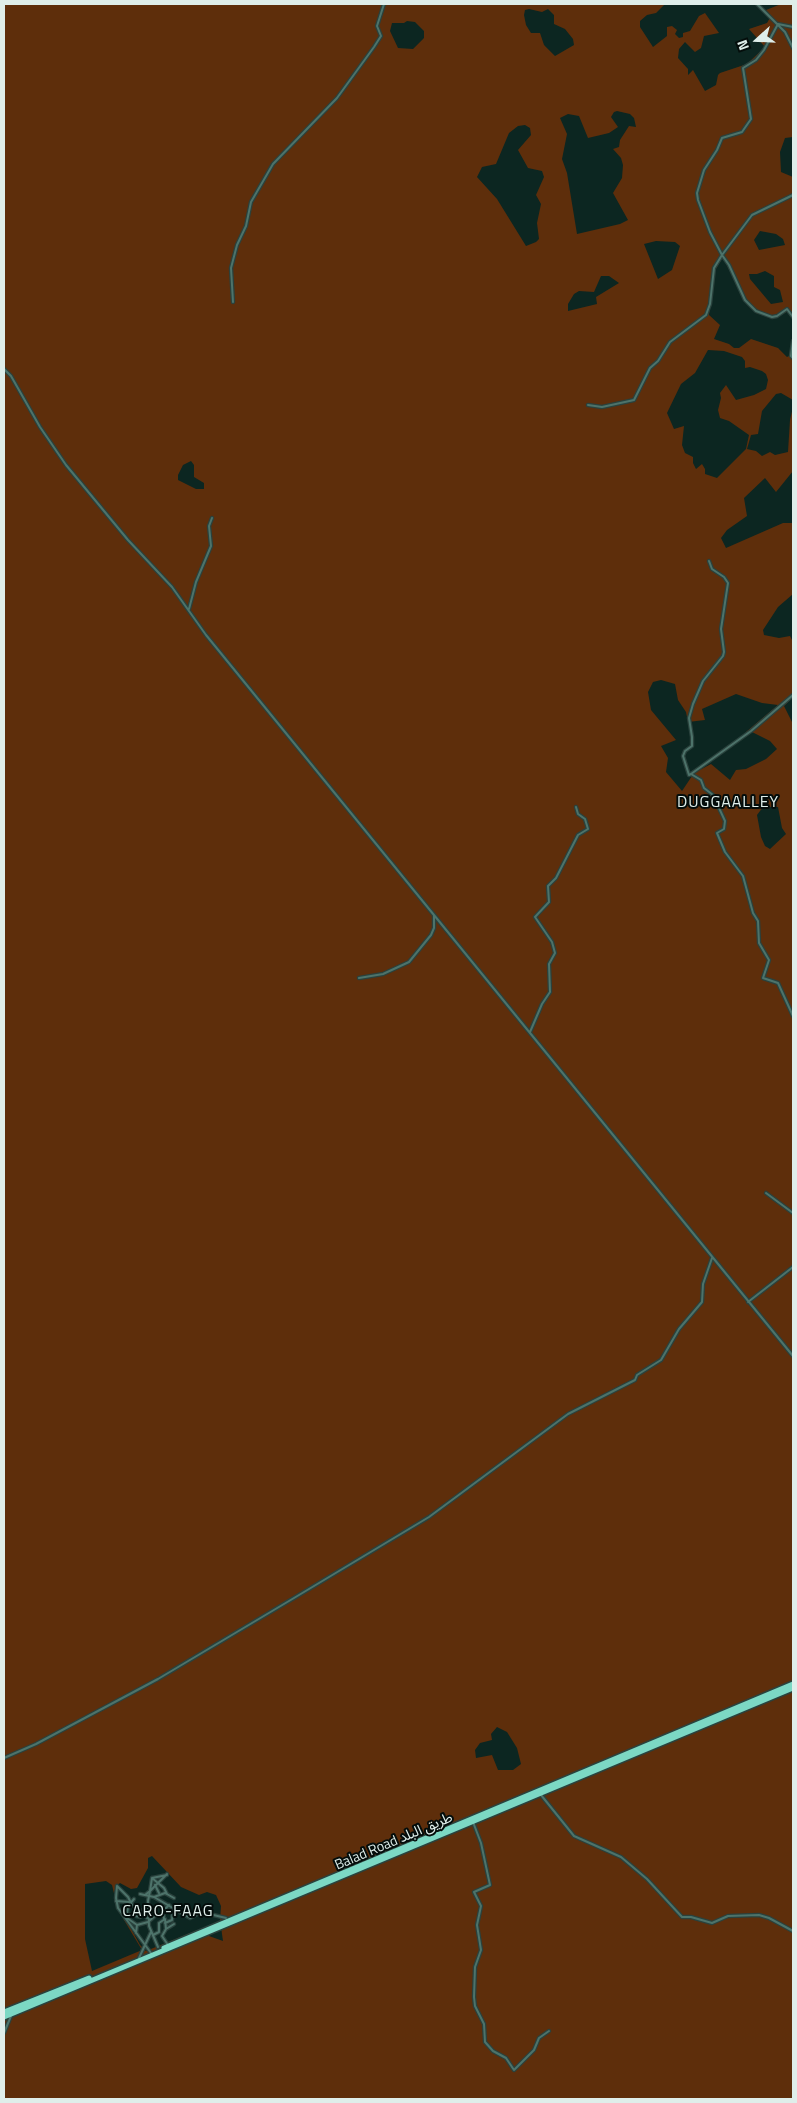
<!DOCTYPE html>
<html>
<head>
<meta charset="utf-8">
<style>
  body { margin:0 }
  #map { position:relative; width:797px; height:2103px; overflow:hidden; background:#0c2621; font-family:"Titillium Web",sans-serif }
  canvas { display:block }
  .frame { position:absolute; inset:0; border:5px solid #dfeeea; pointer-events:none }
  .north { position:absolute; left:732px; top:15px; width:50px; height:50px; -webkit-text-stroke:4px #040d0b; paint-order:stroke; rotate:250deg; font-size:14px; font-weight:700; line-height:20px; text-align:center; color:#dfeeea }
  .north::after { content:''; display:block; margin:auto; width:18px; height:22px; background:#dfeeea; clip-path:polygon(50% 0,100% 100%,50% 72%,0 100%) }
</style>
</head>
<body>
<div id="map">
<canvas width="797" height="2103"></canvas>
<div class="frame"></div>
<div class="north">N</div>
</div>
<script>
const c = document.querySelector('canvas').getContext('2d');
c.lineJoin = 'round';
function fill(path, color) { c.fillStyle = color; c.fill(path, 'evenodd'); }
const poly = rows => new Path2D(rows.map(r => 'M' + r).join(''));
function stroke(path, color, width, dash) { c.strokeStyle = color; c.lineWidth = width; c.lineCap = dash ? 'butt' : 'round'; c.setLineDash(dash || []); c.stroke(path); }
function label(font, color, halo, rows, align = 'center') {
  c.font = font + ' "Titillium Web","Noto Sans Arabic",sans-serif'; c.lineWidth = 4; c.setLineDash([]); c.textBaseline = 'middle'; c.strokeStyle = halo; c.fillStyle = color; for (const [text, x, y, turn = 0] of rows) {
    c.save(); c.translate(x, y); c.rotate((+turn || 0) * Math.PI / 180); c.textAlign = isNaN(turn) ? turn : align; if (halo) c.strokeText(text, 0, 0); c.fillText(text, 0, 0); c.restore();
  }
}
fill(poly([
  [4,4,665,4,656,13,647,15,640,21,640,27,653,47,667,36,667,27,672,26,677,30,675,34,679,38,683,37,683,33,690,31,699,16,705,13,719,33,704,36,701,48,695,52,685,42,679,49,678,58,688,69,688,75,693,70,705,91,716,85,718,75,720,73,747,64,765,47,749,29,767,23,771,16,766,10,781,4,793,4,793,137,785,138,780,152,781,172,793,177,793,319,788,311,776,318,756,313,745,301,723,257,714,272,709,315,720,325,714,339,729,344,734,348,739,348,751,339,778,348,787,357,791,355,793,339,793,400,781,393,776,394,762,411,758,434,751,435,747,449,756,451,762,456,770,452,775,455,788,452,790,420,793,407,793,471,776,492,765,478,744,498,747,516,727,530,721,538,726,548,783,523,793,523,793,594,778,607,763,630,764,635,779,638,790,636,793,642,793,697,784,706,793,724,793,2099,4,2099],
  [529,9,542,12,548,9,554,15,554,24,565,29,573,39,574,45,555,56,544,45,540,33,531,33,526,25,524,15,525,10],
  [407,21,415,22,424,31,424,38,413,49,398,48,390,31,392,23,404,23],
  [617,111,630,114,634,118,636,127,629,126,620,140,619,147,613,149,621,158,623,165,622,178,613,193,628,220,620,224,577,234,567,173,562,159,567,134,560,118,568,114,579,116,588,138,609,133,618,127,611,117,614,112],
  [525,125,530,128,531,135,518,150,528,168,542,171,544,177,536,195,541,204,537,223,539,239,536,242,526,246,497,199,477,177,482,167,496,164,509,133,518,126],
  [760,231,776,234,783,239,785,245,759,250,754,240],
  [656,241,675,242,680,246,672,270,658,279,644,244],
  [765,271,774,276,774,287,780,290,783,302,771,304,750,279,749,274,757,274],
  [601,276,609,276,619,283,596,297,597,304,568,311,568,304,574,294,579,291,594,292],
  [708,350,724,351,742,357,745,361,745,368,750,367,762,371,766,374,768,380,766,389,754,395,736,400,726,385,720,393,721,398,718,410,720,418,729,421,749,435,746,449,717,478,705,474,705,469,702,464,696,469,693,463,693,457,685,453,682,445,684,426,674,429,667,413,681,384,695,373],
  [191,461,194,465,194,477,204,483,204,489,196,489,178,480,178,475,183,465],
  [661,680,675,684,678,700,686,712,688,722,705,720,702,709,736,694,762,703,778,705,746,732,747,734,752,732,770,741,777,749,766,759,746,769,736,770,730,780,711,764,694,773,682,791,666,772,668,758,661,746,676,740,651,710,648,692,653,682],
  [763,807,778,807,782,828,786,834,770,849,765,846,761,837,757,815],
  [497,1727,507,1732,517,1748,521,1764,513,1770,498,1770,492,1755,476,1758,475,1750,480,1743,492,1740,491,1734],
  [152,1856,181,1887,199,1895,207,1892,216,1895,221,1906,220,1920,223,1941,195,1931,146,1951,140,1945,115,1900,114,1893,116,1886,120,1883,131,1889,137,1888,148,1868,148,1858],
  [106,1881,112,1885,118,1910,142,1950,92,1971,85,1939,85,1884]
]), '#5e2e0b');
const minor = poly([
  [757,4,785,32,793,48],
  [793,195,752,215,722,255,729,265,745,300,756,311,772,317,777,316,787,309,793,317],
  [233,302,231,268,237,245,246,226,251,202,273,164,337,98,374,47,381,36,377,26,384,4],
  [793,341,791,356,793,358],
  [4,369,11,376,40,427,66,465,128,540,172,587,206,635,793,1356],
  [588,405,602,407,634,400,650,368,658,361,670,342,706,315,710,304,714,268,722,255,710,232,698,200,697,193,704,170,717,150,722,138,742,132,751,119,743,68,756,60,764,50,778,24,793,27],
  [709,561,712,569,724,577,728,583,721,629,724,652,723,656,703,681,693,704,689,718,692,737,692,746,685,751,683,756,689,775,691,774,701,780,704,788,713,795,725,821,724,829,717,833,725,852,743,876,753,913,758,921,759,943,769,960,763,978,778,983,793,1016],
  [189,609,196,582,211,546,209,526,212,518],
  [691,774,751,731,793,695],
  [359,978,383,974,409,962,431,935,434,928,434,915],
  [530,1032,542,1004,550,992,549,964,555,953,552,942,535,917,549,902,548,886,556,878,578,835,588,829,585,819,578,814,576,807],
  [766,1193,793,1213],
  [748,1302,793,1267],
  [4,1758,36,1744,158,1679,294,1598,429,1517,568,1414,635,1380,637,1375,661,1360,679,1329,702,1302,703,1284,712,1258],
  [541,1795,574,1836,621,1857,647,1879,682,1917,691,1917,712,1923,728,1916,759,1915,769,1918,793,1931],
  [473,1822,481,1843,490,1885,474,1892,481,1906,477,1925,481,1950,475,1967,474,1997,475,2006,484,2024,485,2042,493,2051,506,2058,514,2070,534,2050,539,2038,549,2031],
  [152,1878,164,1888,167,1894],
  [152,1878,167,1875],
  [155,1885,159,1893],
  [117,1886,116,1898,118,1908,151,1953],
  [117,1886,128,1897,132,1905,142,1911,147,1918],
  [140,1894,154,1897,190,1918,201,1912,226,1918],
  [145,1895,150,1891,152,1878],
  [154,1897,165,1893,174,1898],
  [134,1899,128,1906,127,1913,127,1918,137,1925,136,1933],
  [116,1901,129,1902],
  [128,1914,140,1917],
  [164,1919,163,1911,169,1905],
  [165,1923,172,1920,173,1908],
  [137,1925,148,1922,156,1915],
  [166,1929,174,1924],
  [153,1935,159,1932,159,1923,165,1919,166,1929,162,1936,168,1945],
  [158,1947,149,1926,148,1901,150,1891,167,1874],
  [139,1958,151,1932],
  [4,2033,11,2016]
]);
const trunk = poly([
  [164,1948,793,1684],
  [4,2012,89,1978],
  [4,2017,793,1688]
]);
stroke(minor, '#2a423d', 4.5);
stroke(trunk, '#2a423d', 8);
stroke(minor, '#4d736a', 2);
stroke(trunk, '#7cd8c4', 5);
label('14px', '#dfeeea', '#040d0b', [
  ["Balad Road طريق البلد",394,1842,-23]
]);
c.letterSpacing = '1px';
label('16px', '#dfeeea', '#040d0b', [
  ["DUGGAALLEY",728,803],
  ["CARO-FAAG",168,1912]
]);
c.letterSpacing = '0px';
</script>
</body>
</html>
